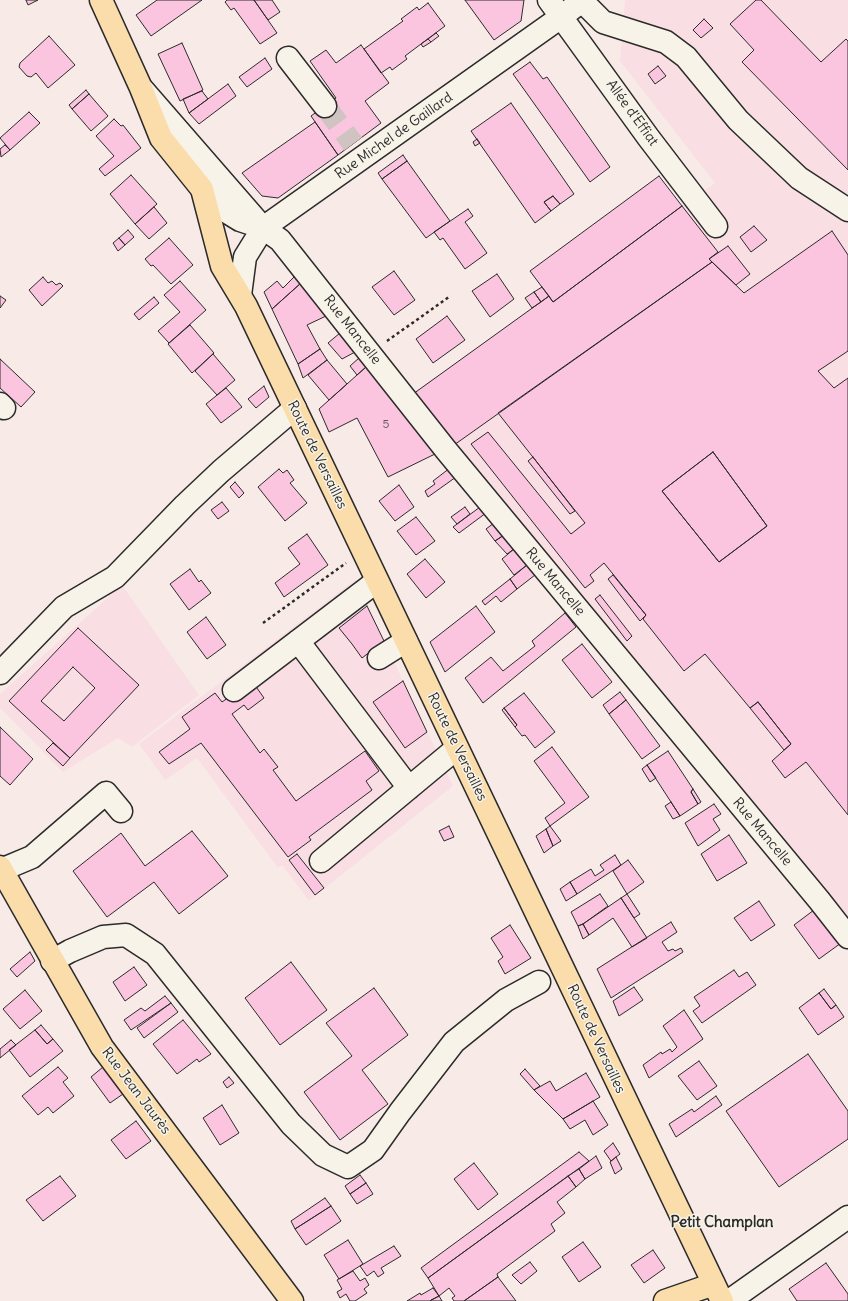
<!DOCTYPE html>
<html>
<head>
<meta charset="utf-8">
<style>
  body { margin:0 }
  canvas { display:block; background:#f8eae6 }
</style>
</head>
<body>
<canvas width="848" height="1301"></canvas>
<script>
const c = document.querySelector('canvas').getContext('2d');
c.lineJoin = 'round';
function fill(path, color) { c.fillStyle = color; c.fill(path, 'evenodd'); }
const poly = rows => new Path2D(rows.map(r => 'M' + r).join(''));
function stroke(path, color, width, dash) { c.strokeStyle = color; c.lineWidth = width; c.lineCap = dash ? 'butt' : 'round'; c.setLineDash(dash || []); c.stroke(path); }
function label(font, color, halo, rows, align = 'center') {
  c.font = font + ' Delius,sans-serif'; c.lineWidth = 3; c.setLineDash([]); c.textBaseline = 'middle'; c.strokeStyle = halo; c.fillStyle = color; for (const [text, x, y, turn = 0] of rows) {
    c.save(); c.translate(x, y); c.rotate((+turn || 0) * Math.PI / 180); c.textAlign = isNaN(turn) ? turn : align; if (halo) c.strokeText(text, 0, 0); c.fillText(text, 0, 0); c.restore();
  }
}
fill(poly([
  [625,0,848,0,848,923,411,394,715,183,620,61],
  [355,580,453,786,309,901,282,865,278,868,197,758,165,780,139,744],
  [122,585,199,695,132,747,118,738,63,772,0,708,0,694]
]), '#f9dfe4');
const building = poly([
  [26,0,38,0,28,5,26,0],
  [157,0,202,0,151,36,136,15,157,0],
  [227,0,254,0,277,33,260,44,234,8,231,10,225,2,227,0],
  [254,0,272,0,280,12,268,20,254,0],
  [465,0,524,0,521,21,494,40,465,0],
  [756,0,761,0,821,62,846,39,848,41,848,170,742,62,754,50,730,24,756,0],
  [428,3,445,26,405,56,407,59,392,70,390,67,381,73,364,49,403,21,401,19,417,7,419,10,428,3],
  [704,19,713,28,701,38,693,30,704,19],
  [436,33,439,36,431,42,428,39,436,33],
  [49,36,75,65,48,88,36,73,31,77,27,76,19,67,20,63,49,36],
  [428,39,431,42,423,47,421,44,428,39],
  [182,43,203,90,180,101,158,54,182,43],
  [361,45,389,83,365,101,381,123,338,155,311,116,336,98,310,61,326,50,336,63,361,45],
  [265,58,272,69,247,87,239,77,265,58],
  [530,62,543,79,547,77,610,167,590,182,513,74,530,62],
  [658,66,666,76,655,84,648,74,658,66],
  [228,84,236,96,199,124,189,113,228,84],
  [86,90,89,94,72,109,69,105,86,90],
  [202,91,208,99,189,113,183,99,202,91],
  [89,94,108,116,91,131,72,109,89,94],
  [511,103,574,194,560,204,553,196,544,202,551,211,535,223,471,131,511,103],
  [29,112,40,123,10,150,0,138,29,112],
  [114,119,121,126,123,125,141,148,105,176,99,169,114,156,96,136,114,119],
  [315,122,338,155,278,198,262,196,242,173,315,122],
  [477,139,480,143,475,146,473,142,477,139],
  [5,145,10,150,1,157,0,149,5,145],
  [403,155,407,161,382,179,378,173,403,155],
  [407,161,450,221,426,238,382,179,407,161],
  [131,175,157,204,135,224,110,194,131,175],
  [659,176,682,206,553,302,530,271,659,176],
  [553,196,560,204,551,211,544,202,553,196],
  [682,206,718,252,709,259,712,262,454,445,413,394,549,296,553,302,682,206],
  [154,207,167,223,149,239,135,224,154,207],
  [468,209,473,216,465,222,487,253,465,269,443,238,440,240,434,232,468,209],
  [754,226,767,240,751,252,740,237,754,226],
  [128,230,134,237,125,245,119,238,128,230],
  [832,231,848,255,848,351,818,371,834,388,848,378,848,815,806,762,785,778,772,761,791,744,758,702,750,708,705,654,684,671,643,619,646,615,604,563,590,575,594,581,585,588,471,444,488,432,571,534,585,523,498,413,712,262,744,293,832,231],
  [713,452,767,526,719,562,662,491,713,452],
  [119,238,125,245,118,251,113,243,119,238],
  [169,238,193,265,171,284,153,265,151,266,145,259,169,238],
  [728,246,750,274,736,285,709,259,728,246],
  [394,271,415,300,394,315,372,287,394,271],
  [497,274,514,299,490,317,472,291,497,274],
  [295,276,301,283,272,309,264,292,277,281,283,288,295,276],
  [43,277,48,283,52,281,56,285,60,283,63,286,42,306,29,290,43,277],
  [180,281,206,310,169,343,158,331,180,312,164,295,180,281],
  [301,283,326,316,307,325,320,349,298,364,272,309,301,283],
  [542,287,549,296,541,302,534,292,542,287],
  [534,292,541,302,532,308,525,298,534,292],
  [0,296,6,300,0,308,0,296],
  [154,297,159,303,139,320,134,314,154,297],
  [447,316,465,340,433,363,416,339,447,316],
  [190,325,214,353,192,373,168,344,190,325],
  [340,333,355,352,342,359,328,343,340,333],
  [320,349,327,360,303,378,298,364,320,349],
  [213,354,235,380,217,395,195,371,213,354],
  [359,358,366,367,357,375,350,366,359,358],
  [0,359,35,392,21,407,0,388,0,359],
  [327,360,347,384,329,400,308,375,327,360],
  [366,367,435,454,388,477,357,418,329,432,319,409,366,367],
  [264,386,269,397,256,408,248,399,264,386],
  [226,388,242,407,221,423,206,404,226,388],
  [713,452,767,526,719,562,662,491,713,452],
  [533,457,575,511,570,514,528,461,533,457],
  [450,468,456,477,428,497,425,491,435,484,433,481,450,468],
  [279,469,283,473,287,470,294,480,290,483,307,503,285,521,258,487,279,469],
  [235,482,244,493,239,498,230,487,235,482],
  [399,485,414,507,395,521,379,501,399,485],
  [222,502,229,511,218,519,211,510,222,502],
  [465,507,470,514,457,524,451,517,465,507],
  [480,507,486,513,459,533,453,527,480,507],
  [416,517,435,541,416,555,397,531,416,517],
  [494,523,504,535,495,541,486,529,494,523],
  [307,534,328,565,284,597,275,583,300,564,288,548,307,534],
  [504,535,514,549,507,554,495,541,504,535],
  [514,549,527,565,514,575,502,559,514,549],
  [425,559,445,582,426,598,407,574,425,559],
  [527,565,535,575,517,589,510,579,527,565],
  [190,569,199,582,201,580,211,593,189,610,170,584,190,569],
  [613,575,646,615,640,621,608,579,613,575],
  [510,579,517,589,501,602,496,596,485,605,482,601,510,579],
  [600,595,632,636,627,641,595,599,600,595],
  [367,606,384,641,362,658,352,644,339,628,367,606],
  [476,606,495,632,445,672,430,642,476,606],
  [565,613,576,627,483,703,465,678,491,657,503,671,535,646,532,641,565,613],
  [206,617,226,645,207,659,187,632,206,617],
  [78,628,139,685,70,758,9,701,78,628],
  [73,667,95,688,64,721,41,701,73,667],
  [582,644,612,682,592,698,562,660,582,644],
  [252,681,264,698,248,710,244,705,232,714,260,753,264,749,278,767,273,770,296,801,365,751,379,771,366,781,372,790,309,837,311,840,288,857,201,743,169,764,159,752,190,729,182,717,215,693,222,702,252,681],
  [403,681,427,732,405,748,373,702,403,681],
  [620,692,626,700,609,714,603,705,620,692],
  [524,693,555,732,535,748,525,735,522,736,515,727,517,725,504,708,524,693],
  [626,700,660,746,642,759,609,714,626,700],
  [758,702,791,744,784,750,750,708,758,702],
  [504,708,517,725,515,727,502,710,504,708],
  [0,727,33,759,10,785,0,776,0,727],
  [53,743,70,758,63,766,46,750,53,743],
  [552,747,589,797,550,826,545,818,565,803,534,761,552,747],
  [668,751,693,789,691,792,698,804,680,816,647,765,668,751],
  [647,765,656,778,650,782,642,769,647,765],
  [693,789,701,802,698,804,691,792,693,789],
  [671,802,680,816,673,819,665,806,671,802],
  [714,804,721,814,713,819,720,830,698,846,685,823,714,804],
  [449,826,454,837,444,841,439,831,449,826],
  [550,826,561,841,553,846,546,829,550,826],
  [546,829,553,846,544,853,536,836,546,829],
  [192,831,228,876,179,914,154,882,107,917,73,871,121,833,145,866,192,831],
  [729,835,747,863,717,881,701,854,729,835],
  [297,854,324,888,315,895,289,860,297,854],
  [615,855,621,865,577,894,570,882,591,869,595,876,604,870,600,865,615,855],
  [628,860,644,882,627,894,613,871,628,860],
  [570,882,577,894,566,901,560,889,570,882],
  [600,894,608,906,583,924,578,926,571,912,600,894],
  [627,894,640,914,634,918,621,898,627,894],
  [621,898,647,938,632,947,613,918,589,935,583,924,621,898],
  [759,901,775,925,751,941,734,918,759,901],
  [814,910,841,943,819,959,794,925,814,910],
  [671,922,677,932,662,942,668,951,673,949,675,951,681,948,683,952,611,998,597,969,671,922],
  [583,924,589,935,583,939,578,926,583,924],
  [510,925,531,958,505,974,498,961,503,957,491,938,510,925],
  [30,952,35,961,17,977,10,969,30,952],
  [291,962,327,1010,280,1045,245,998,291,962],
  [134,967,147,985,125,1001,113,982,134,967],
  [734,970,739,977,747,972,756,985,702,1023,693,1011,700,1006,694,997,734,970],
  [634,987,643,1000,619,1016,613,1001,634,987],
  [374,988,408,1035,362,1070,388,1104,340,1140,304,1092,352,1056,326,1023,374,988],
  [824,989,836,1005,831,1009,819,993,824,989],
  [25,990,42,1011,20,1029,3,1009,25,990],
  [819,993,831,1009,836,1005,844,1017,818,1035,799,1008,819,993],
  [165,996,171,1003,131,1030,124,1020,141,1008,145,1011,165,996],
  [171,1003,178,1012,144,1038,137,1028,171,1003],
  [684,1010,703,1039,649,1078,643,1065,661,1052,662,1054,670,1049,672,1052,677,1047,663,1026,684,1010],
  [183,1020,211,1054,199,1062,197,1059,177,1074,153,1044,183,1020],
  [41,1025,53,1039,47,1044,35,1030,41,1025],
  [35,1030,47,1044,53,1039,63,1051,30,1077,9,1050,35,1030],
  [11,1040,16,1045,0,1058,0,1049,11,1040],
  [808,1054,848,1111,848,1139,779,1187,726,1111,808,1054],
  [699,1061,717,1086,697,1100,678,1076,699,1061],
  [58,1067,68,1078,63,1082,74,1096,53,1113,48,1107,38,1115,22,1096,58,1067],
  [103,1067,123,1094,110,1103,91,1077,103,1067],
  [525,1069,540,1086,534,1090,520,1074,525,1069],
  [586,1073,600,1097,563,1119,534,1090,550,1081,556,1091,586,1073],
  [229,1077,234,1083,227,1088,223,1082,229,1077],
  [716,1096,722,1105,676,1137,669,1124,692,1109,694,1112,716,1096],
  [593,1101,608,1125,593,1135,585,1120,570,1129,563,1119,593,1101],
  [222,1105,239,1133,220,1145,203,1118,222,1105],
  [136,1121,151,1141,126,1159,111,1140,136,1121],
  [613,1143,620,1154,611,1161,604,1151,613,1143],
  [579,1152,589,1161,428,1278,421,1268,579,1152],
  [596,1156,602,1168,585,1179,579,1169,596,1156],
  [616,1157,622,1169,615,1174,610,1162,616,1157],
  [474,1163,498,1194,478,1210,454,1179,474,1163],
  [579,1169,585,1179,576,1187,568,1176,579,1169],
  [360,1175,366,1183,350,1194,345,1186,360,1175],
  [60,1176,76,1196,43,1221,26,1200,60,1176],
  [568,1176,576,1187,557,1202,565,1213,551,1224,555,1231,497,1274,498,1277,464,1301,454,1301,452,1298,455,1296,449,1288,439,1296,428,1278,568,1176],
  [366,1183,373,1194,357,1204,350,1194,366,1183],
  [325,1198,331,1206,295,1229,291,1221,325,1198],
  [331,1206,341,1221,306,1245,295,1229,331,1206],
  [348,1240,363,1264,339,1279,324,1255,348,1240],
  [583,1242,601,1267,579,1282,562,1257,583,1242],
  [394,1246,401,1256,381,1268,384,1273,378,1277,374,1271,367,1276,360,1266,394,1246],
  [653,1250,665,1268,644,1283,631,1265,653,1250],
  [530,1262,537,1271,521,1284,512,1275,530,1262],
  [826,1263,848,1294,848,1301,797,1301,789,1289,826,1263],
  [353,1271,360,1281,365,1278,369,1285,364,1289,367,1293,355,1301,350,1301,346,1294,340,1298,337,1292,342,1289,337,1280,353,1271],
  [498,1277,516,1301,464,1301,498,1277],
  [433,1288,439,1296,430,1301,407,1301,420,1293,421,1295,433,1288],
  [439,1296,442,1301,431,1301,431,1300,439,1296]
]);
fill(building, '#fbc5df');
stroke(building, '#2b2b2b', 1);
stroke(poly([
  [325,106,353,144]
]), '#cfc4c1', 22, [22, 11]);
const minor = poly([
  [549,0,648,137,716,226],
  [582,1,603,22,666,42,686,57,738,120,799,178,848,210],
  [288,58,325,106],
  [143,90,263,228,280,240,446,450,819,900,848,937],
  [202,189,227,212,240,220,258,226],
  [240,295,245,257,263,228,561,17,583,0],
  [0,404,4,408],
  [298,641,409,788],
  [379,658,406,641],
  [0,673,64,607,115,577,185,505,221,471,295,408],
  [234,690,377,581],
  [321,861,457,748],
  [1,870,32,857,106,793,121,811],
  [52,961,70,951,103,937,126,935,155,954,291,1124,323,1155,348,1167,373,1150,400,1112,454,1042,506,1000,539,982],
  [729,1301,848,1217]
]);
const major = poly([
  [101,0,141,88,161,138,202,189,222,266,246,306,722,1301],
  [0,867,102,1047,292,1301],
  [665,1301,714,1284]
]);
stroke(minor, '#2b2b2b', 25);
stroke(major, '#2b2b2b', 25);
stroke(poly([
  [387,341,449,297],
  [263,623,346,563]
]), '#2b2b2b', 2.5, [3, 3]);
stroke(minor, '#f7f3e8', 22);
stroke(major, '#faddab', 22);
label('12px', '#5f5258', null, [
  ["5",386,425]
]);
label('14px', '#2b2b2b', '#f7f3e8', [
  ["Allée d'Effiat",632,113,54],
  ["Rue Michel de Gaillard",394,136,-35],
  ["Rue Mancelle",352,330,52],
  ["Route de Versailles",317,455,64],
  ["Rue Mancelle",555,582,50],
  ["Route de Versailles",457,747,64],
  ["Rue Mancelle",762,832,50],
  ["Route de Versailles",596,1039,65],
  ["Rue Jean Jaurès",136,1091,53]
]);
label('bold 15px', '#2b2b2b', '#f7f3e8', [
  ["Petit Champlan",722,1223]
]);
</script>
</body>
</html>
